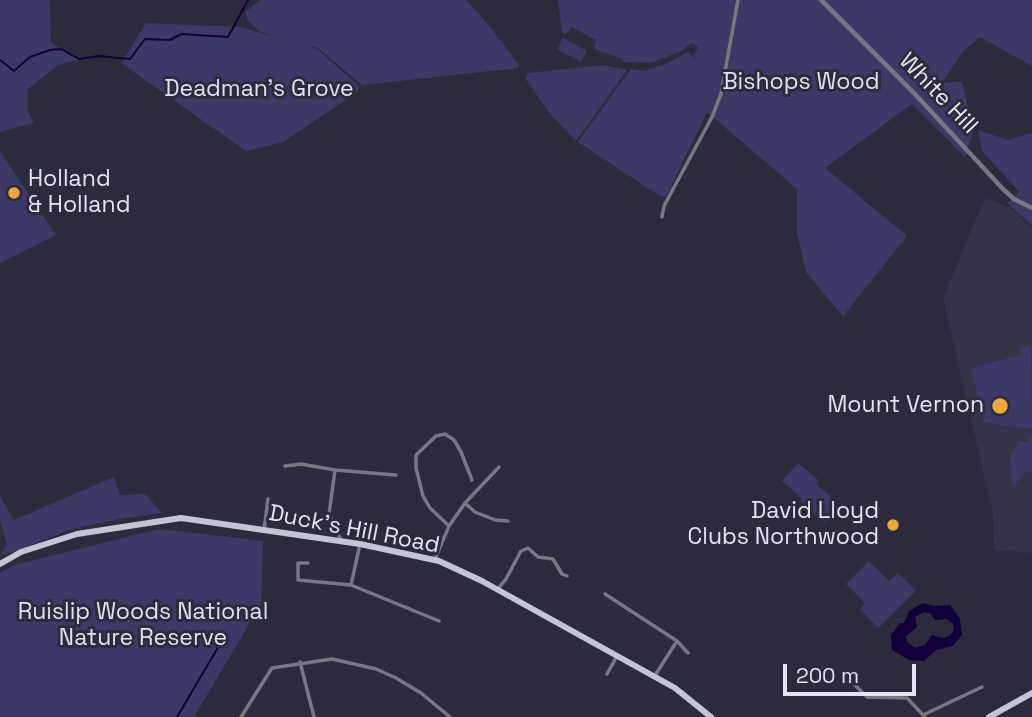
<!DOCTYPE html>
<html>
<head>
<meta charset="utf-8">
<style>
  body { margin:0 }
  #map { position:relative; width:1032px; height:717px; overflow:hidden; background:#2b2b3d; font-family:"Space Grotesk",sans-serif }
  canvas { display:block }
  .scale { position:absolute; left:783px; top:664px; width:133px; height:32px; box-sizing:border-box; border:4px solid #e5e5f1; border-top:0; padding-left:9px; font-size:21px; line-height:24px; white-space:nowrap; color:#e5e5f1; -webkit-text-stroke:5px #2b2b3d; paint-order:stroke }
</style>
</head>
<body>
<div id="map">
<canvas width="1032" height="717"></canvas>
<div class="scale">200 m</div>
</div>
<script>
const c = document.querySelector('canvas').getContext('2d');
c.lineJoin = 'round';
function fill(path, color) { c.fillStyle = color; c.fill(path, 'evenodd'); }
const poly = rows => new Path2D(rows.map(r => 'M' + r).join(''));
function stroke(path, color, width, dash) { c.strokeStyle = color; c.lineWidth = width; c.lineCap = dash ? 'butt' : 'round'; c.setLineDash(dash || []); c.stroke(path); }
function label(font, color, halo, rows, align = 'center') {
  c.font = font + ' "Space Grotesk",sans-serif'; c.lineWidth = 6; c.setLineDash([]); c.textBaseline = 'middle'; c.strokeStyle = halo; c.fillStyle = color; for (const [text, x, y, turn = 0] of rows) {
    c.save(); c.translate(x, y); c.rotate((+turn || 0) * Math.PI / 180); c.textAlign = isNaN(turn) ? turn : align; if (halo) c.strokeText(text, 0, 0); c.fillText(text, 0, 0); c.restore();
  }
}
fill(poly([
  [985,198,1010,208,1032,228,1032,553,994,550,993,514,943,298]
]), '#34334a');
fill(poly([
  [0,0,50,0,51,43,79,59,57,66,27,90,28,112,34,123,0,132],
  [261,0,466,0,488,24,519,65,518,68,362,85,318,48,306,45,317,49,359,86,356,93,283,142,246,151,121,63,146,23,240,27,276,37,259,31,247,19,245,12],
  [558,0,1032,0,1032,66,980,37,963,51,942,83,962,82,974,131,965,157,912,104,825,168,907,236,843,316,806,272,797,233,797,189,707,112,666,197,660,196,578,142,631,69,645,71,670,62,687,52,704,64,694,56,698,47,692,43,681,51,651,63,622,62,623,59,594,49,596,40,572,27,566,34,562,32],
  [563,38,587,51,581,62,557,49],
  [603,65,627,70,576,141,551,115,525,78,528,73],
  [978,130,1008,140,1032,133,1032,225,1007,203,1020,192,982,151],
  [0,151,56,235,0,263],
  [1031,346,1032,429,984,422,971,368,1021,355,1020,348],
  [1029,437,1032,438,1032,471,1024,473,1014,486,1011,479,1010,455,1018,446,1018,442,1029,442],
  [798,463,818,480,816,484,840,505,825,523,800,501,802,498,782,481],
  [114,477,120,495,146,494,161,513,119,519,69,530,14,552,0,555,7,544,0,521,0,496,14,520],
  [159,529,263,541,261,604,194,717,0,717,0,573,14,565],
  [869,561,889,581,898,573,916,591,878,628,860,609,865,603,846,584]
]), '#3c3967');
fill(poly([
  [923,603,934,606,950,605,960,619,962,635,953,646,936,650,924,661,909,660,892,650,891,635,900,623,904,623,909,611],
  [924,612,930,613,935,620,947,619,953,624,954,630,949,636,943,638,932,635,925,645,915,648,907,642,906,636,917,627,915,617]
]), '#11003a');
stroke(poly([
  [0,60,14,71,30,57,50,50,61,49,79,59,99,56,130,59,145,39,170,40,181,34,228,37,248,0],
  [177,717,223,639]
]), '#11003a', 2);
stroke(poly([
  [662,217,664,206,712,117,721,94,738,0],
  [285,466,301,464,335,470,396,475],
  [335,470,329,514,341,540],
  [465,503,475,512,495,520,508,521],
  [449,526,430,508,423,496,416,468,416,455,436,436,445,434,454,440,461,452,472,480],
  [264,530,268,499],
  [435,559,449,526,465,503,499,467],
  [308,563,298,563,298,580,351,585,439,621],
  [351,585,360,544],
  [497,590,506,579,521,551,528,548,538,557,553,559,562,574,567,576],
  [605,594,677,641,688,653],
  [300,662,314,717],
  [607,674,617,656],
  [654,677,677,641],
  [851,681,867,697,907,698,925,717],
  [923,715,982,687],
  [241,717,272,668,332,659,376,669,396,678,421,693,450,717]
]), '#787882', 3.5);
stroke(poly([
  [821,0,914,93,1003,189,1014,199,1032,208]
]), '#787882', 4.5);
stroke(poly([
  [0,564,21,552,77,534,181,518,360,544,439,561,482,581,675,688,711,717],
  [989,717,1032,693]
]), '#c4c4d8', 6);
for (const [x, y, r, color] of [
  [14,193,7,"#eda83b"],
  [1000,406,9,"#eda83b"],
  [893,525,7,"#eda83b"]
]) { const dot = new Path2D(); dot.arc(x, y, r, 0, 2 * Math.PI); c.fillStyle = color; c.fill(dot); stroke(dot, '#2b2b3d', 2.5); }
label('23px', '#e1e1f5', '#2b2b3d', [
  ["Bishops Wood",801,83],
  ["Deadman's Grove",259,90],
  ["Ruislip Woods National",143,613],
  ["Nature Reserve",143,639]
]);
label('23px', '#e5e5f1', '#2b2b3d', [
  ["White Hill",938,94,46],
  ["Duck's Hill Road",354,530,11]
]);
label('23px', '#e5e5f1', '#2b2b3d', [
  ["Holland",28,180,"left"],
  ["& Holland",28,206,"left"],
  ["Mount Vernon",984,406],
  ["David Lloyd",879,512],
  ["Clubs Northwood",879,538]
], 'right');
</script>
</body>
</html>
